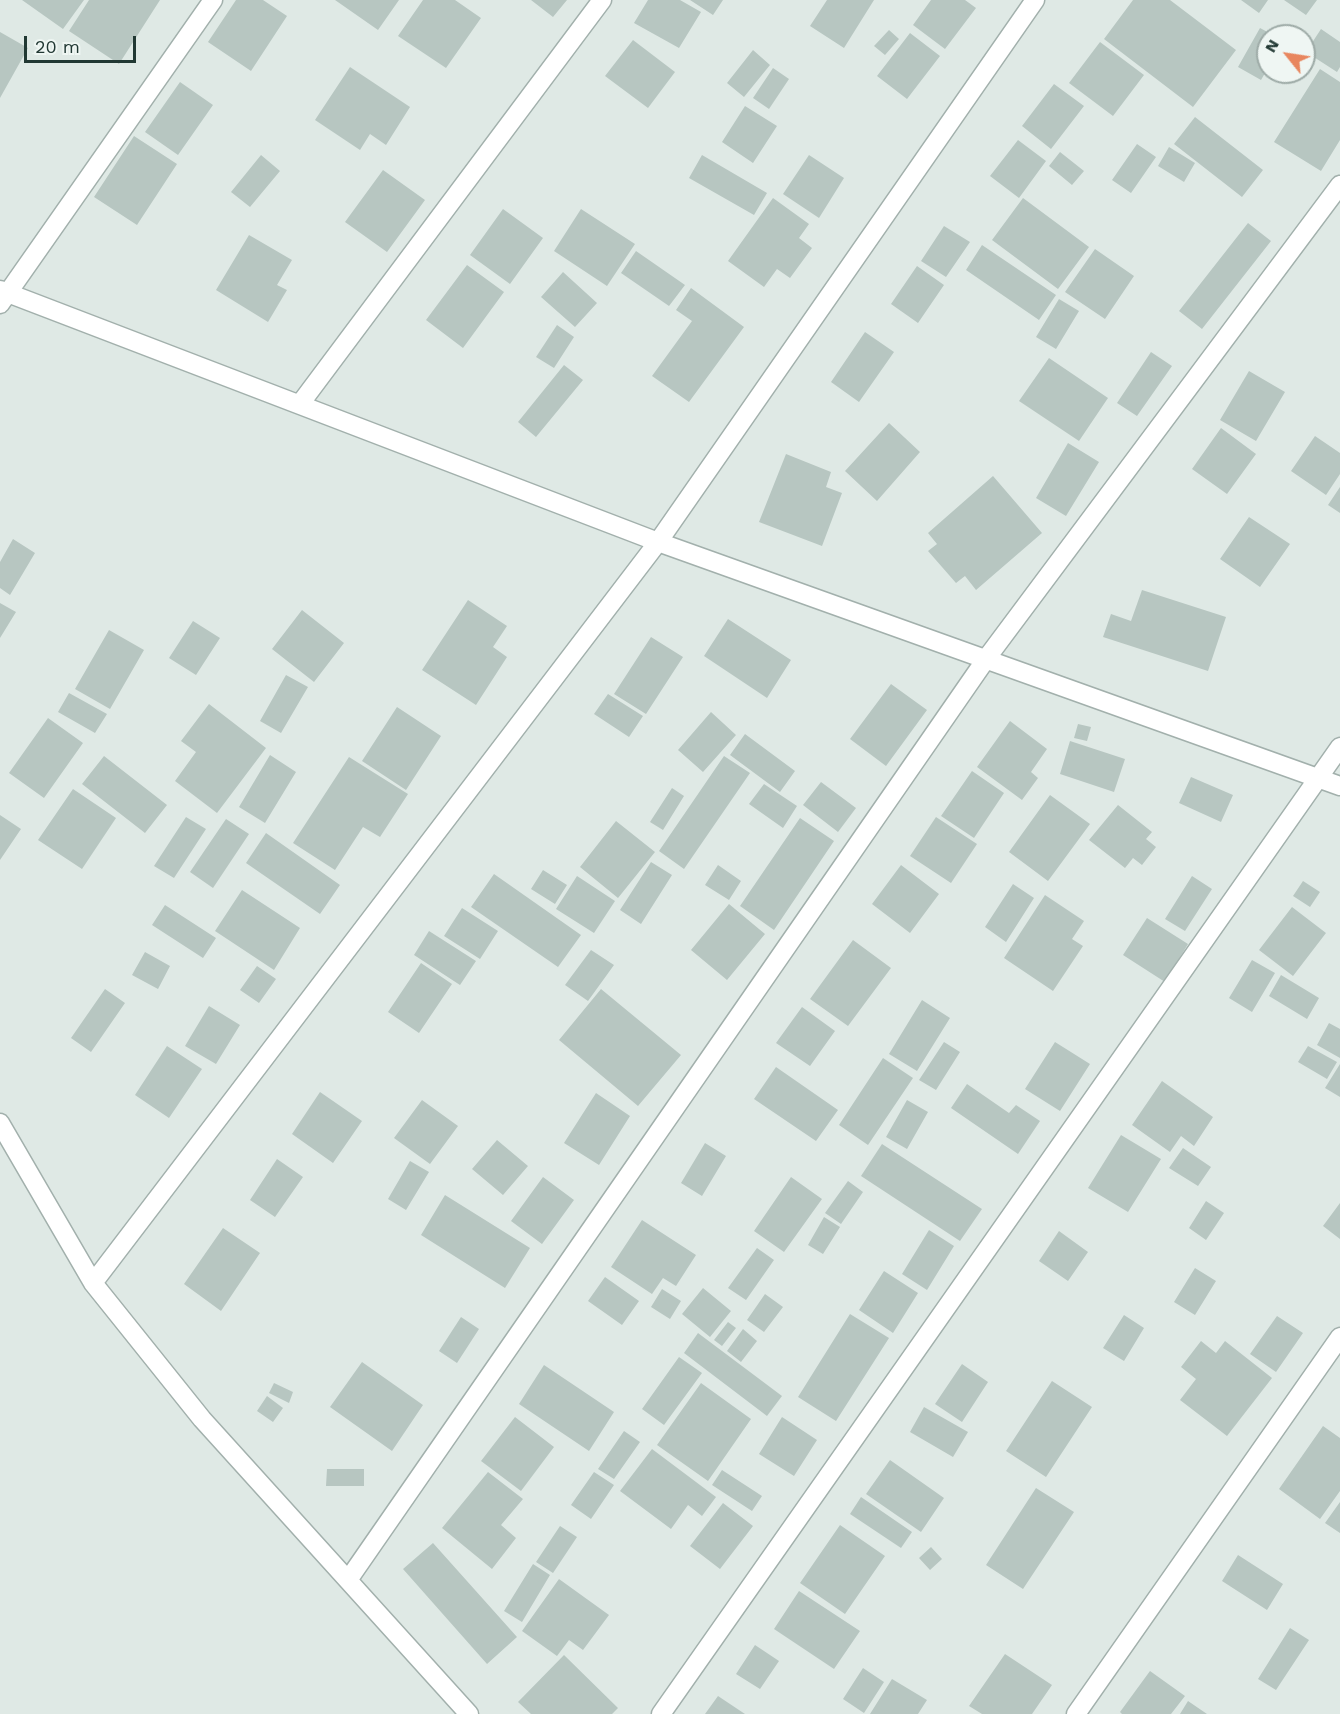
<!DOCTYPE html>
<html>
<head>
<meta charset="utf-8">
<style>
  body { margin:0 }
  #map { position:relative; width:1340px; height:1714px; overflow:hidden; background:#dfe9e5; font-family:"Work Sans",sans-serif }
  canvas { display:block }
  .north { position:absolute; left:1256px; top:24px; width:60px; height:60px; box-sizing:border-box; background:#eff6f3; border:2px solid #9daaa6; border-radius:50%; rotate:300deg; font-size:16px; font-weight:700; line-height:24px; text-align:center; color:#213833 }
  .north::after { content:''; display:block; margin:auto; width:21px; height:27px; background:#e8865e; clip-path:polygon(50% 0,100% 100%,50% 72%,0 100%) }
  .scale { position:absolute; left:24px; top:36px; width:112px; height:27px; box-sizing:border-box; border:3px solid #213833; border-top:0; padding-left:8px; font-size:18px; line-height:21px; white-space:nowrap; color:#213833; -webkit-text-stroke:4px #eff6f3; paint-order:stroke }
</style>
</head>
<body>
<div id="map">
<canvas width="1340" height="1714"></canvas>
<div class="north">N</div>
<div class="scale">20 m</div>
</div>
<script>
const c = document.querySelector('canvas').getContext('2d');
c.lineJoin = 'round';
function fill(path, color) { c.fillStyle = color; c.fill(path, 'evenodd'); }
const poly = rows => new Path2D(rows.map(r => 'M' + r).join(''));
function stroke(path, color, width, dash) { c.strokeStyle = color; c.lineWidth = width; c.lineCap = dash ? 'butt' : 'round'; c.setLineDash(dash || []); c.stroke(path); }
fill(poly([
  [22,0,84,0,63,29],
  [89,0,160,0,119,64,69,31],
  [236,0,263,0,287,16,251,71,208,42],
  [335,0,399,0,378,30],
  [423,0,455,0,481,18,446,68,398,36],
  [531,0,567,0,553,17],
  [648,0,680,0,701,12,679,48,634,23],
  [690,0,723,0,713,15],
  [827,0,874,0,844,48,810,26],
  [931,0,965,0,976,8,945,49,913,25],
  [1133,0,1170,0,1236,50,1193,107,1104,39],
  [1241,0,1268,0,1259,13],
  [1284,0,1317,0,1306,15],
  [1260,28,1275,36,1268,36,1268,68,1261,80,1238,67],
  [1321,29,1340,42,1340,67,1337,72,1306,52],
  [889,30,899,39,885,55,874,46],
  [0,32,28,48,0,98],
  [910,33,940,56,907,99,877,76],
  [633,40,675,72,648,108,605,76],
  [1100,42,1144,75,1113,116,1069,83],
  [753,50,770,65,744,97,727,83],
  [350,67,410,107,386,145,370,134,360,150,315,120],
  [773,68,789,79,769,109,753,98],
  [1320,69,1340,82,1340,140,1321,171,1274,142],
  [180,82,213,105,178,155,145,132],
  [1054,84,1084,106,1051,149,1022,126],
  [745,106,777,126,753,163,722,142],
  [1195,117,1263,170,1242,197,1174,144],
  [134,136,177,164,137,225,94,197],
  [1018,140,1046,161,1019,198,990,176],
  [1137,144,1156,157,1131,193,1112,180],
  [1169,147,1195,163,1184,182,1158,166],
  [1060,152,1084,171,1072,185,1049,166],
  [261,155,280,171,250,207,231,192],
  [702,155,767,193,754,215,689,178],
  [809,155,844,178,819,218,783,194],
  [383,170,425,200,387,252,345,222],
  [773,198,809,224,799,238,812,248,790,278,777,269,764,287,728,261],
  [1023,198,1089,247,1058,289,992,240],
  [503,209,543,238,510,284,470,255],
  [581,209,635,244,607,286,554,251],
  [1248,223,1271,241,1202,329,1179,311],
  [944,226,970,242,946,277,921,261],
  [249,235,292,260,277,285,287,290,268,322,216,290],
  [982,245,1056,295,1039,320,966,270],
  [1095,249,1134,276,1105,319,1065,292],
  [636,251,685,285,669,306,621,273],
  [467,265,504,292,463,348,426,320],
  [917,266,944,285,918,323,891,304],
  [563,272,597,303,575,327,541,297],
  [691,288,744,327,689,402,652,376,692,321,676,310],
  [1059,299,1079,311,1056,349,1036,337],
  [557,325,574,337,554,368,536,357],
  [865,332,894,352,859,402,831,382],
  [1151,352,1172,366,1137,416,1117,403],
  [1049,358,1108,398,1079,441,1019,401],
  [564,365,583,380,536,437,518,422],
  [1249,371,1285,392,1256,441,1220,420],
  [889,423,920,452,877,501,845,471],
  [1221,428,1256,454,1227,494,1192,469],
  [1315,436,1340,453,1340,474,1326,495,1291,471],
  [1068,443,1099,462,1066,516,1036,498],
  [786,454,831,472,826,487,842,493,822,546,759,522],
  [993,476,1042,533,976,590,965,576,956,583,928,551,937,544,928,533],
  [1340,487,1340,513,1328,505],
  [1249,517,1290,544,1260,587,1220,559],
  [13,539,35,553,10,595,0,588,0,562],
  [1142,590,1226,617,1208,671,1103,637,1111,614,1131,621],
  [468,600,507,626,493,647,507,657,476,705,422,670],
  [0,603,16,612,0,638],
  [302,610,344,643,314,682,272,649],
  [728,619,791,660,767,698,704,656],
  [193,621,220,638,196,675,169,658],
  [109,630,144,650,110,709,75,689],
  [651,637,683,657,646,714,614,694],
  [286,675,308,687,281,733,260,721],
  [891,684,927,710,886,766,850,739],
  [69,693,107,714,95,733,58,712],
  [608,694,643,716,629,737,594,714],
  [209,704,266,748,217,813,175,781,196,752,181,741],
  [397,707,441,736,406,790,362,761],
  [711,712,736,735,703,772,678,750],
  [48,718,83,743,44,798,9,773],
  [1010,721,1047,749,1031,772,1038,778,1022,800,977,767],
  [1078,724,1091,727,1087,741,1074,738],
  [745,734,795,771,780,792,730,755],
  [1070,741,1125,759,1114,792,1060,774],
  [270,755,296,772,265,823,239,807],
  [104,756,167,805,145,833,82,784],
  [724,756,750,773,684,869,659,851],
  [349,757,408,794,380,837,363,827,335,870,293,843],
  [972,771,1004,793,974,838,941,816],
  [1191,777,1233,795,1221,822,1179,803],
  [821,782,856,808,838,832,803,805],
  [764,784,797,806,783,828,749,804],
  [672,788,684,796,663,830,650,822],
  [73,789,116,818,82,869,38,840],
  [1050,795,1090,824,1048,881,1009,852],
  [1118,805,1152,832,1146,839,1156,847,1142,865,1133,858,1125,868,1089,840],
  [0,815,21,829,0,860],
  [186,817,206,829,174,878,154,866],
  [936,817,977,844,951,883,910,856],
  [800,818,834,841,774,930,740,906],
  [226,819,249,834,213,888,190,872],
  [616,821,655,852,618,898,580,867],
  [266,833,340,885,320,914,246,863],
  [651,862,672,875,641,924,620,910],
  [718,865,741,881,729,900,705,885],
  [901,865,939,894,910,933,872,904],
  [543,870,567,885,555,904,531,889],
  [494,874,581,935,558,967,471,907],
  [577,876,615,901,594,933,556,909],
  [1192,876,1212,889,1185,931,1165,919],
  [1303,881,1320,892,1310,907,1293,896],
  [1013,884,1034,898,1006,942,985,927],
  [242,890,300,928,274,970,215,931],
  [1045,895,1084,921,1072,939,1083,946,1053,991,1004,958],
  [729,904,765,934,727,980,691,950],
  [165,905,216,938,203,958,152,925],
  [1292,907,1326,933,1293,976,1259,950],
  [462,908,498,931,480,959,444,936],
  [1147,918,1188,944,1165,982,1123,955],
  [429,931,476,961,460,985,414,955],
  [853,940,891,968,848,1026,810,999],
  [591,950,614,965,588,1001,565,985],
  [145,952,170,966,158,989,132,975],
  [1252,960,1275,973,1252,1012,1229,998],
  [421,963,452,984,419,1033,388,1012],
  [257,966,276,979,259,1003,240,990],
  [1281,975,1319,998,1307,1019,1269,996],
  [105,989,125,1003,91,1052,71,1038],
  [601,989,681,1055,638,1106,559,1040],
  [922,1000,950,1018,917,1071,889,1054],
  [209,1006,240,1025,216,1064,185,1046],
  [802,1007,835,1031,810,1066,776,1043],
  [1329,1023,1340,1029,1340,1058,1317,1045],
  [944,1042,960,1052,936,1090,919,1080],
  [1055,1042,1090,1064,1060,1111,1025,1089],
  [167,1046,202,1069,169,1118,135,1095],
  [1308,1046,1337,1062,1327,1079,1298,1062],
  [883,1058,913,1078,868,1145,839,1125],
  [1340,1064,1340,1097,1325,1088],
  [776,1067,838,1110,816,1141,754,1099],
  [1162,1081,1213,1117,1194,1146,1181,1136,1170,1152,1132,1125],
  [967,1084,1009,1113,1016,1105,1040,1121,1018,1154,951,1108],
  [320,1092,362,1121,333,1163,292,1134],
  [596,1093,630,1116,599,1165,564,1143],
  [422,1100,458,1126,430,1164,394,1138],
  [907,1100,928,1112,907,1149,886,1137],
  [1121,1135,1161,1159,1128,1212,1088,1188],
  [497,1140,528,1166,503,1195,472,1169],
  [705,1143,726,1156,702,1196,681,1183],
  [882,1144,982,1209,960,1241,861,1176],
  [1183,1148,1211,1167,1198,1186,1169,1168],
  [277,1159,303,1177,275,1217,250,1200],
  [410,1161,429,1172,406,1210,388,1199],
  [543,1177,574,1200,542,1244,511,1221],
  [791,1177,822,1199,784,1252,754,1231],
  [848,1181,863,1192,841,1224,825,1213],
  [445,1195,530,1248,505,1288,421,1235],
  [1206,1201,1224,1213,1206,1240,1189,1228],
  [1340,1203,1340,1239,1323,1226],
  [824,1217,840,1227,823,1254,808,1245],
  [642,1220,696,1255,676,1286,663,1278,652,1294,611,1267],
  [223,1228,260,1253,221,1311,184,1284],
  [929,1230,954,1246,927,1290,902,1274],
  [1059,1231,1088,1252,1068,1281,1039,1261],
  [757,1248,774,1260,746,1300,728,1288],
  [1195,1268,1216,1281,1195,1315,1174,1302],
  [884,1271,918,1293,893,1333,859,1310],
  [605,1277,639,1301,622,1325,588,1301],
  [703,1288,731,1311,710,1337,682,1314],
  [662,1289,681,1301,670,1319,651,1307],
  [765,1294,783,1307,764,1332,747,1320],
  [850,1314,889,1338,836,1421,798,1397],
  [1124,1315,1144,1328,1124,1361,1103,1348],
  [1277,1316,1303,1333,1276,1372,1250,1354],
  [461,1317,479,1329,457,1363,439,1351],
  [728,1322,736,1328,722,1346,714,1340],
  [743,1329,757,1341,741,1362,727,1351],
  [698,1333,782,1396,767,1416,684,1353],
  [1201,1341,1216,1353,1225,1341,1272,1378,1227,1436,1180,1400,1196,1379,1181,1367],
  [679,1357,702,1373,664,1425,642,1409],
  [362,1362,423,1405,392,1451,330,1407],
  [962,1364,988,1382,962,1422,935,1404],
  [544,1365,614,1412,589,1451,519,1404],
  [1052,1381,1092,1407,1046,1477,1006,1451],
  [274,1383,293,1392,289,1403,269,1393],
  [701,1383,751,1419,708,1481,657,1445],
  [267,1396,283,1408,273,1422,257,1411],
  [924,1407,968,1432,953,1457,910,1432],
  [515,1417,554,1447,521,1491,481,1461],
  [782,1417,817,1440,794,1476,759,1454],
  [1323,1426,1340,1438,1340,1491,1320,1519,1279,1489],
  [624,1431,640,1442,614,1479,598,1469],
  [652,1449,716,1497,702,1516,688,1505,671,1529,620,1491],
  [890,1460,944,1498,921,1532,866,1494],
  [327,1469,364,1469,364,1486,326,1486],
  [722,1470,762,1496,752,1511,712,1485],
  [488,1472,523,1499,501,1525,516,1538,492,1569,442,1528],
  [594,1472,614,1485,591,1519,571,1505],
  [1036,1488,1074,1512,1023,1589,986,1565],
  [861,1497,912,1532,901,1548,850,1514],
  [1340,1502,1340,1533,1325,1523],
  [723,1503,753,1526,720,1569,690,1546],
  [840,1525,885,1556,845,1614,800,1583],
  [560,1526,577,1537,553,1573,536,1562],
  [433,1543,517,1637,487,1664,403,1569],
  [931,1547,942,1559,930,1570,919,1558],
  [1238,1555,1283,1584,1267,1610,1222,1581],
  [533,1564,550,1575,522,1622,504,1611],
  [559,1579,609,1615,583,1650,569,1640,557,1656,522,1631],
  [799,1591,860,1631,834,1669,774,1629],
  [1290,1628,1309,1640,1276,1690,1258,1679],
  [755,1645,779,1661,760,1689,736,1674],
  [1005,1654,1052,1685,1032,1714,982,1714,969,1706],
  [564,1655,618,1708,612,1714,531,1714,518,1702],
  [863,1668,884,1682,864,1713,843,1699],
  [1150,1671,1185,1696,1171,1714,1122,1714,1120,1712],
  [892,1679,927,1700,918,1714,870,1714],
  [718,1696,745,1714,705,1714],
  [1188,1701,1207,1714,1180,1714]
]), '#b7c6c1');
const minor = poly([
  [0,290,658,542,1340,786],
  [0,304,213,0],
  [300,404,602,0],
  [0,1123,93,1283,202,1419,469,1714],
  [93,1283,658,542,1035,0],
  [348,1580,986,659,1340,185],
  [661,1714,1340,747],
  [1076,1714,1340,1337]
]);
stroke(minor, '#a2b0ac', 21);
stroke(minor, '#fff', 18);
</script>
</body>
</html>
